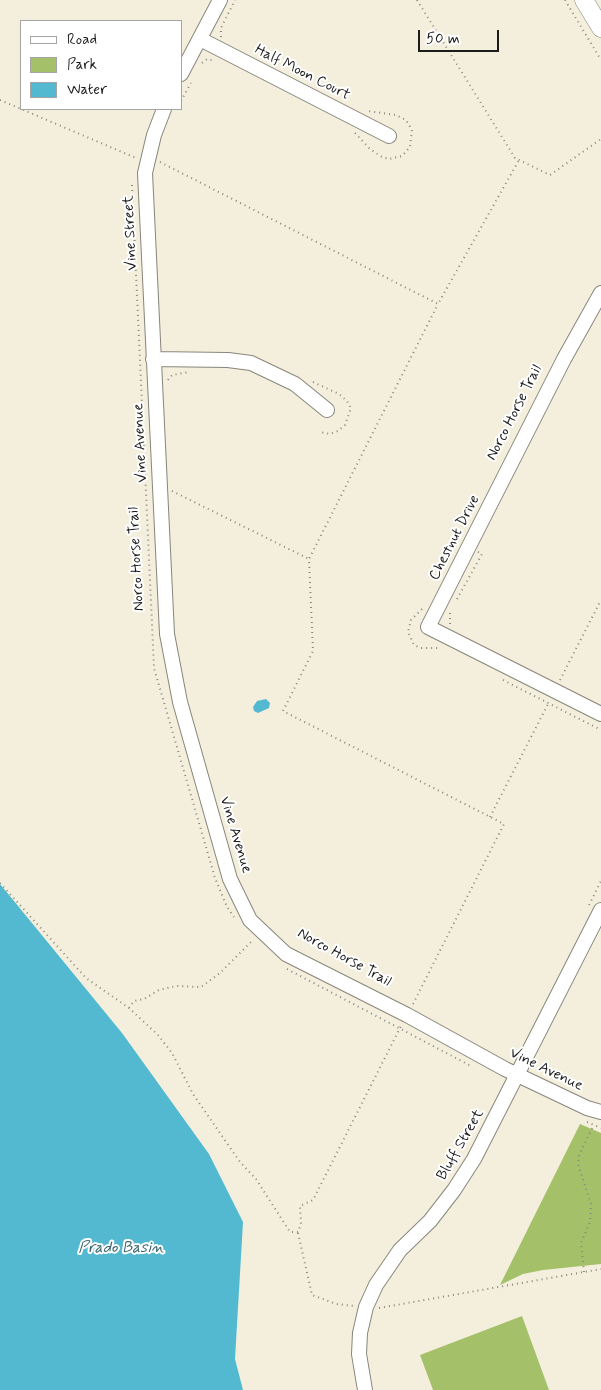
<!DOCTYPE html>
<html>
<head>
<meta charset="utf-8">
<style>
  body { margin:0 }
  #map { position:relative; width:601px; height:1390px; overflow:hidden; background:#f4efdd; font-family:Mynerve,sans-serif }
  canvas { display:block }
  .legend { position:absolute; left:20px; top:20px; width:162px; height:90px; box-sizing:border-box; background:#fff; border:1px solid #a4a4a4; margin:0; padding:6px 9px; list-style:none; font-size:15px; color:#1c1c1c }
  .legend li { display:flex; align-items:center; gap:10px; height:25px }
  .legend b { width:25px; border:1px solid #a4a4a4 }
  .scale { position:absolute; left:418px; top:30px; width:81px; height:22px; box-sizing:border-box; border:2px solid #1c1c1c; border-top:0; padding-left:6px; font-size:15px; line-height:18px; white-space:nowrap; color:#1c1c1c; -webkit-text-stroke:4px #fff; paint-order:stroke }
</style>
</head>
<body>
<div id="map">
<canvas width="601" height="1390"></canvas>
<ul class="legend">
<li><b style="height:6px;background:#fff"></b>Road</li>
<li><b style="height:14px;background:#a4c169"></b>Park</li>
<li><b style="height:14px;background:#53b9d1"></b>Water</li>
</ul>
<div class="scale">50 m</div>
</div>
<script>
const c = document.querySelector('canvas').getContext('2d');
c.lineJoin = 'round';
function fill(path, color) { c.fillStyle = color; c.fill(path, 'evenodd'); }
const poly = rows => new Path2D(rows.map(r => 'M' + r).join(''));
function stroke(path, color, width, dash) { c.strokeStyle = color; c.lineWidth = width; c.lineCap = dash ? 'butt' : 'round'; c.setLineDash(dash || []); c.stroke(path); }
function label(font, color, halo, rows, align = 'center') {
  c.font = font + ' Mynerve,sans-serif'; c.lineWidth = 4; c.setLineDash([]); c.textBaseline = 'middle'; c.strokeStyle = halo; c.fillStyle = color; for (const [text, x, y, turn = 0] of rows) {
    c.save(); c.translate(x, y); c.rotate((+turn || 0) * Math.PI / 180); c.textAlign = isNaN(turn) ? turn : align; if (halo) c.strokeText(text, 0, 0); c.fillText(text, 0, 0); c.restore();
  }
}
fill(poly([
  [580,1124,601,1133,601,1264,543,1270,523,1274,500,1285],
  [522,1316,549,1390,433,1390,420,1355]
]), '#a4c169');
fill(poly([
  [266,699,270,703,269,708,258,713,254,711,253,707,257,701],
  [0,884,122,1033,209,1154,243,1222,235,1359,243,1390,0,1390]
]), '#53b9d1');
const minor = poly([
  [200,39,389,136],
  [181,74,220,0],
  [164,109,154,135,145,173,167,634,180,702,230,879,250,920,286,954,407,1015,505,1069,587,1108,601,1112],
  [601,293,564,359,428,627,601,714],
  [153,359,228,360,251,363,295,384,327,410],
  [365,1390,359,1354,360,1333,366,1307,376,1285,400,1250,430,1221,454,1190,474,1159,601,910]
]);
const major = poly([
  [584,0,601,28]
]);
stroke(minor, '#88867c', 16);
stroke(major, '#88867c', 19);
stroke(poly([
  [417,0,515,158,550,175,601,139],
  [565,0,601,60],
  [221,37,221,28,235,0],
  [202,63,207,59,215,61],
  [0,100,136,158],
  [181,101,191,83],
  [355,133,370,149,382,157,389,159,402,156,410,147,412,130,406,120,396,115,368,111],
  [160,162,438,304,519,160],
  [132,185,154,668,215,878,227,907,234,917],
  [168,380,172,375,189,372],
  [313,382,339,394,347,401,351,408,345,425,338,431,330,434,320,432],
  [172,491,309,559],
  [457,599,482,554,478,552],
  [422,609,411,620,408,632,414,645,421,648,441,648],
  [450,624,450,612],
  [503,680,601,730],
  [560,680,601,600],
  [490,817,548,704],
  [0,883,86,978,129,1008,158,1035,172,1053,193,1094,240,1162,256,1179,290,1232,298,1232,301,1224,300,1206,313,1200,401,1026],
  [589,905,601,881],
  [287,969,471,1066],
  [413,1004,504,824,283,711,313,651,309,559,438,304],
  [129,1008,134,1001,144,999,159,990,176,986,201,987,220,973,253,940],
  [587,1122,601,1128],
  [298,1233,312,1295,336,1304,355,1306],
  [584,1272,581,1243,590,1222,591,1204,578,1164,579,1155,594,1125],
  [379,1308,601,1269]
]), '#88867c', 2, [1, 4]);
stroke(minor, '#fff', 14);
stroke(major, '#fff', 18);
label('15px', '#1c1c1c', '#fff', [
  ["Half Moon Court",302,73,27],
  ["Vine Street",131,233,-93],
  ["Norco Horse Trail",515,413,-63],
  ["Vine Avenue",141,443,-93],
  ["Chestnut Drive",455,538,-63],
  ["Norco Horse Trail",137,559,-93],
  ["Vine Avenue",235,835,73],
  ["Norco Horse Trail",344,958,29],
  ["Vine Avenue",546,1070,26],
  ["Bluff Street",461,1145,-60]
]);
label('italic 16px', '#35636d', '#fff', [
  ["Prado Basin",121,1249]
]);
</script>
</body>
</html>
